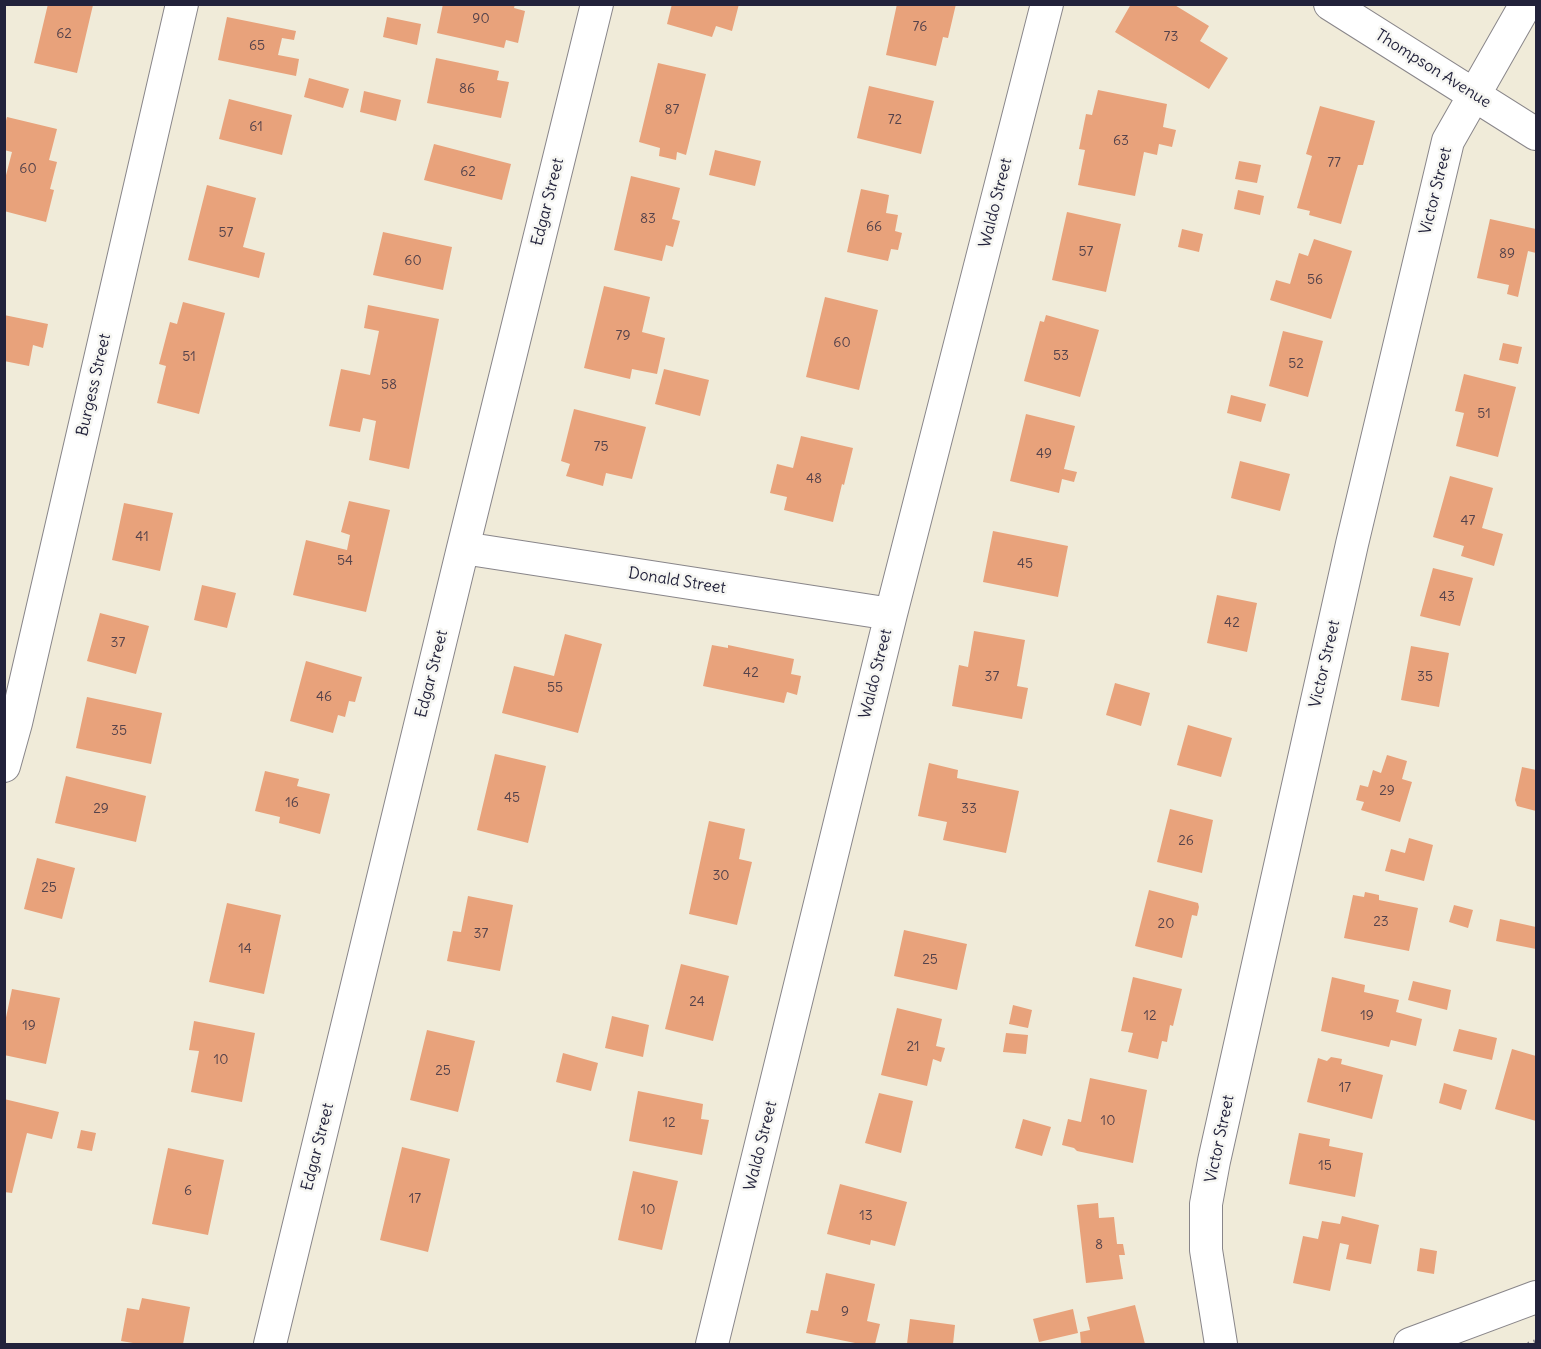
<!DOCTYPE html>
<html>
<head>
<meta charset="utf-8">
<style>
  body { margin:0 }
  #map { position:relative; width:1541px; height:1349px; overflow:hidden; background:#f0ebd9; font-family:Delius,sans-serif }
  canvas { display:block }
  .frame { position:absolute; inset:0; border:6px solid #22223b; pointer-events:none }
</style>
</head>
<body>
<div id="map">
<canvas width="1541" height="1349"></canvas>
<div class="frame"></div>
</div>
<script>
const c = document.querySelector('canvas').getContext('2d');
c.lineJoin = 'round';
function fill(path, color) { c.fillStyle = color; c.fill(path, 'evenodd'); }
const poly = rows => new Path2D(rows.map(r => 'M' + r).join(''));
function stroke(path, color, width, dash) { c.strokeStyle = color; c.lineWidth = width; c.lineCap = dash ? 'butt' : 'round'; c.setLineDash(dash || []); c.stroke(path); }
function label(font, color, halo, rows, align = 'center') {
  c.font = font + ' Delius,sans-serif'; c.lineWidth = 5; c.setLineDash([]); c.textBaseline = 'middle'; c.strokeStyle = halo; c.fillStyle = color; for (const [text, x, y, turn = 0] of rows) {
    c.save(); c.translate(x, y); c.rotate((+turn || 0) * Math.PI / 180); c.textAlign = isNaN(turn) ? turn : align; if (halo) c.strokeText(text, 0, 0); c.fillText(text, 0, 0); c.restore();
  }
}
fill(poly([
  [48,4,93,5,77,73,34,63],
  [443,4,515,4,514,8,525,11,518,43,506,40,504,48,437,33],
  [672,4,739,4,732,31,716,26,712,37,667,24],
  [897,4,956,4,948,38,943,37,936,66,886,55],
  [1131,4,1173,4,1209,26,1200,41,1228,58,1209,89,1115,32],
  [227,17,296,31,294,40,282,38,278,55,299,59,296,76,218,60],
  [387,17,421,24,417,45,383,37],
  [436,58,499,71,497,80,509,82,501,118,427,103],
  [658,63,706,74,686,155,677,152,676,160,659,156,660,148,639,142],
  [309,78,349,89,343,108,304,97],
  [869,86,934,101,921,154,857,138],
  [1098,90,1167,104,1163,127,1176,130,1172,147,1159,144,1157,155,1144,152,1135,196,1078,185,1085,150,1079,149,1086,114,1092,115],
  [364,91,401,100,396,121,360,112],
  [229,99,292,115,282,155,219,139],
  [1320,106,1375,121,1363,165,1358,165,1341,224,1309,215,1310,211,1297,208,1312,156,1306,154],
  [7,117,57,129,49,160,57,162,50,189,54,190,46,222,4,211,4,183,12,152,4,150,4,128],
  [434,144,511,164,502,200,424,180],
  [715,150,761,161,755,186,709,175],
  [1239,161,1261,165,1257,183,1235,179],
  [631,176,680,188,672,219,680,221,673,247,666,245,662,261,614,250],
  [207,185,256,198,243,247,265,253,259,278,188,260],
  [861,189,889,195,886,213,898,215,895,231,902,233,898,250,891,249,888,261,847,252],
  [1238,190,1264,196,1260,215,1234,209],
  [1067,212,1121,224,1106,292,1052,280],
  [1490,219,1536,229,1536,253,1528,251,1518,297,1507,294,1509,285,1477,278],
  [1182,229,1203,234,1199,252,1178,247],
  [383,232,452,247,443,290,373,275],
  [1314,239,1352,251,1331,319,1270,300,1276,280,1290,284,1299,253,1308,256],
  [604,286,650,297,642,332,665,338,657,374,632,369,630,379,584,368],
  [825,297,878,310,859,390,806,377],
  [183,302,225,313,199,414,157,403,166,366,159,364,170,322,177,324],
  [368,305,439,319,409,469,369,460,376,421,363,418,360,432,329,426,341,369,370,375,379,331,364,328],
  [4,315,48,324,43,348,33,345,29,366,4,361],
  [1046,315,1099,330,1080,397,1024,381,1040,321,1044,322],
  [1283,331,1323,341,1308,397,1269,386],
  [1503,343,1522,347,1518,364,1499,360],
  [664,369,709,380,700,416,655,404],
  [1464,374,1516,387,1498,457,1456,446,1464,413,1455,411],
  [1231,395,1266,404,1261,422,1227,413],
  [574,409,646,427,632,479,606,473,603,486,566,476,570,464,561,461],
  [1026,414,1075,426,1064,469,1077,472,1074,482,1062,479,1059,493,1010,481],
  [801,436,853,448,844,485,842,484,833,522,784,510,787,497,770,493,777,464,793,468],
  [1240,461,1290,474,1280,511,1231,498],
  [1450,476,1493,488,1482,528,1503,534,1494,566,1461,556,1464,546,1433,537],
  [349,501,390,510,366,612,293,595,306,540,347,550,350,535,341,532],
  [124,503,173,513,160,571,112,560],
  [993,531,1068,546,1058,597,983,582],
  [1433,568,1473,578,1460,626,1420,616],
  [202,585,236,593,227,628,194,620],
  [1217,595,1257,603,1247,652,1207,643],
  [100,613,149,626,136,674,87,661],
  [974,631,1025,640,1017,686,1028,688,1022,719,952,706,959,665,968,667],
  [565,634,602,644,578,733,502,713,514,666,554,676],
  [712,645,728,648,728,645,794,659,791,674,801,676,797,695,787,692,784,703,703,686],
  [1411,646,1449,653,1439,707,1401,700],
  [306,661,362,677,355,702,349,701,345,717,338,715,333,733,290,721],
  [1115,683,1150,693,1141,726,1106,715],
  [87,697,162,713,151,764,76,748],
  [1188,725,1232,738,1221,777,1177,765],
  [495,754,546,766,528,843,477,830],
  [1387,755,1407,761,1402,779,1412,782,1400,822,1361,810,1364,802,1356,800,1360,785,1368,787,1373,770,1381,773],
  [929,763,958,770,957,778,1019,791,1006,853,943,840,947,822,918,816],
  [1522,767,1536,770,1536,811,1517,806,1515,800],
  [265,771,299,779,297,786,330,794,320,834,279,823,280,817,255,811],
  [66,776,146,796,136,842,55,823],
  [1170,809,1213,820,1202,873,1157,862],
  [709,821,745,829,739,859,752,862,737,925,689,914],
  [1409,838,1433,845,1424,881,1385,871,1391,849,1405,853],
  [37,858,75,868,62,919,24,909],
  [1149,890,1198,903,1199,907,1197,916,1192,915,1182,958,1135,946],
  [1365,892,1379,895,1379,900,1418,908,1409,951,1344,938,1353,895,1364,897],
  [468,896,513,905,500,971,447,961,453,931,461,932],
  [227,903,281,915,264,994,209,982],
  [1454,905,1473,910,1468,928,1449,922],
  [1500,919,1536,927,1536,949,1496,941],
  [904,930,967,944,957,990,894,976],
  [681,964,729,976,713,1041,665,1029],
  [1133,977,1182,989,1173,1026,1170,1025,1167,1042,1162,1041,1158,1059,1128,1052,1133,1033,1121,1031],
  [1332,977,1365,985,1364,992,1399,1000,1396,1012,1422,1019,1416,1046,1391,1040,1389,1047,1321,1031],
  [1413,981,1451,990,1447,1010,1408,1000],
  [12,989,60,998,46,1064,4,1055,4,1027],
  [1013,1005,1032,1010,1028,1028,1009,1024],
  [897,1008,942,1019,936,1046,945,1048,941,1062,933,1059,927,1086,881,1075],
  [612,1016,649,1025,643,1057,605,1048],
  [194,1021,255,1033,242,1102,191,1092,199,1051,189,1050],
  [1459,1029,1497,1038,1492,1060,1453,1051],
  [427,1030,475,1041,458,1112,410,1100],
  [1006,1033,1028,1035,1026,1054,1003,1052],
  [1512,1049,1536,1056,1536,1121,1495,1109],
  [563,1053,598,1063,591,1091,556,1082],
  [1331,1057,1342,1059,1341,1064,1383,1075,1372,1119,1307,1102,1318,1058,1327,1061],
  [1090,1078,1147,1090,1133,1163,1077,1151,1074,1148,1062,1145,1068,1119,1081,1122],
  [1444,1083,1467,1090,1461,1110,1439,1103],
  [638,1091,703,1104,701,1119,709,1120,702,1155,629,1141],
  [879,1093,913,1101,901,1153,865,1143],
  [4,1099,59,1112,52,1139,27,1133,12,1193,4,1192],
  [1023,1119,1051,1127,1042,1156,1015,1148],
  [81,1130,96,1133,92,1151,77,1148],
  [1299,1133,1330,1139,1329,1146,1363,1153,1355,1197,1289,1184],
  [402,1147,450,1159,428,1252,380,1240],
  [168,1148,224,1160,208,1235,152,1224],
  [633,1171,678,1181,662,1250,618,1240],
  [840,1184,907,1202,895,1246,871,1240,870,1245,827,1234],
  [1098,1203,1099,1218,1114,1217,1117,1244,1123,1244,1125,1255,1119,1255,1123,1279,1086,1283,1077,1205],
  [1342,1216,1379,1225,1371,1264,1346,1259,1349,1245,1340,1243,1330,1291,1293,1283,1303,1236,1318,1239,1322,1221,1340,1224],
  [1420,1248,1437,1251,1434,1274,1417,1271],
  [826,1273,875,1284,867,1321,880,1324,875,1344,860,1344,806,1333,811,1310,818,1311],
  [142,1298,190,1307,183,1344,132,1344,133,1343,121,1341,127,1308,139,1310],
  [1135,1305,1145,1344,1081,1344,1080,1332,1090,1330,1087,1317],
  [1073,1309,1078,1333,1039,1342,1033,1319],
  [910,1319,955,1325,953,1344,907,1344]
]), '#e8a27b');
const street = poly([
  [1330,4,1536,134],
  [463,548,891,614],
  [4,766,16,723,182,4],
  [270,1344,463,548,597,4],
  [712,1344,891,614,1047,4],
  [1221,1344,1206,1250,1206,1204,1214,1161,1352,544,1448,141,1526,4],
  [1410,1344,1536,1297]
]);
stroke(street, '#89868a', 34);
stroke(poly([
  [1528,1344,1536,1341]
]), '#89868a', 4, [1.5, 4.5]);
stroke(street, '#fff', 32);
label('14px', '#54424b', null, [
  ["90",481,19],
  ["76",920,27],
  ["62",64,34],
  ["73",1171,37],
  ["65",257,46],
  ["86",467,89],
  ["87",672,110],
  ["72",895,120],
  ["61",256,127],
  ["63",1121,141],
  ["77",1334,163],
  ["60",28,169],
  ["62",468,172],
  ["83",648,219],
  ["66",874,227],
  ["57",226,233],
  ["57",1086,252],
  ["89",1507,254],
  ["60",413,261],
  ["56",1315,280],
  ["79",623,336],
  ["60",842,343],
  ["53",1061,356],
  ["51",189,357],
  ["52",1296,364],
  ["58",389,385],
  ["51",1484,414],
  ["75",601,447],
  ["49",1044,454],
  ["48",814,479],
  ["47",1468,521],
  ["41",142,537],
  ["54",345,561],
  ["45",1025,564],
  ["43",1447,597],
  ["42",1232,623],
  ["37",118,643],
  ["42",751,673],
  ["37",992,677],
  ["35",1425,677],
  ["55",555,688],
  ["46",324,697],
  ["35",119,731],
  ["29",1387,791],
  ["45",512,798],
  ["16",292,803],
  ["29",101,809],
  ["33",969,809],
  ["26",1186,841],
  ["30",721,876],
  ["25",49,888],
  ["23",1381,922],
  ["20",1166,924],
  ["37",481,934],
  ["14",245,949],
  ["25",930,960],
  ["24",697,1002],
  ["12",1150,1016],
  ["19",1367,1016],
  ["19",29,1026],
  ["21",913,1047],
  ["10",221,1060],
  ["25",443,1071],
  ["17",1345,1088],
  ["10",1108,1121],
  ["12",669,1123],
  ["15",1325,1166],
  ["6",188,1191],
  ["17",415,1199],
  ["10",648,1210],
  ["13",866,1216],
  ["8",1099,1245],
  ["9",845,1312]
]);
label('16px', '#22223b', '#f6f6f2', [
  ["Thompson Avenue",1433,69,32],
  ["Victor Street",1436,191,-76],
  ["Edgar Street",548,202,-76],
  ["Waldo Street",996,203,-76],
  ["Burgess Street",94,385,-77],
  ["Donald Street",677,581,9],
  ["Victor Street",1325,664,-77],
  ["Edgar Street",432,674,-76],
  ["Waldo Street",876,674,-76],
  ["Victor Street",1220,1139,-78],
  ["Waldo Street",761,1146,-76],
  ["Edgar Street",318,1147,-76]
]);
</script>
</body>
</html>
